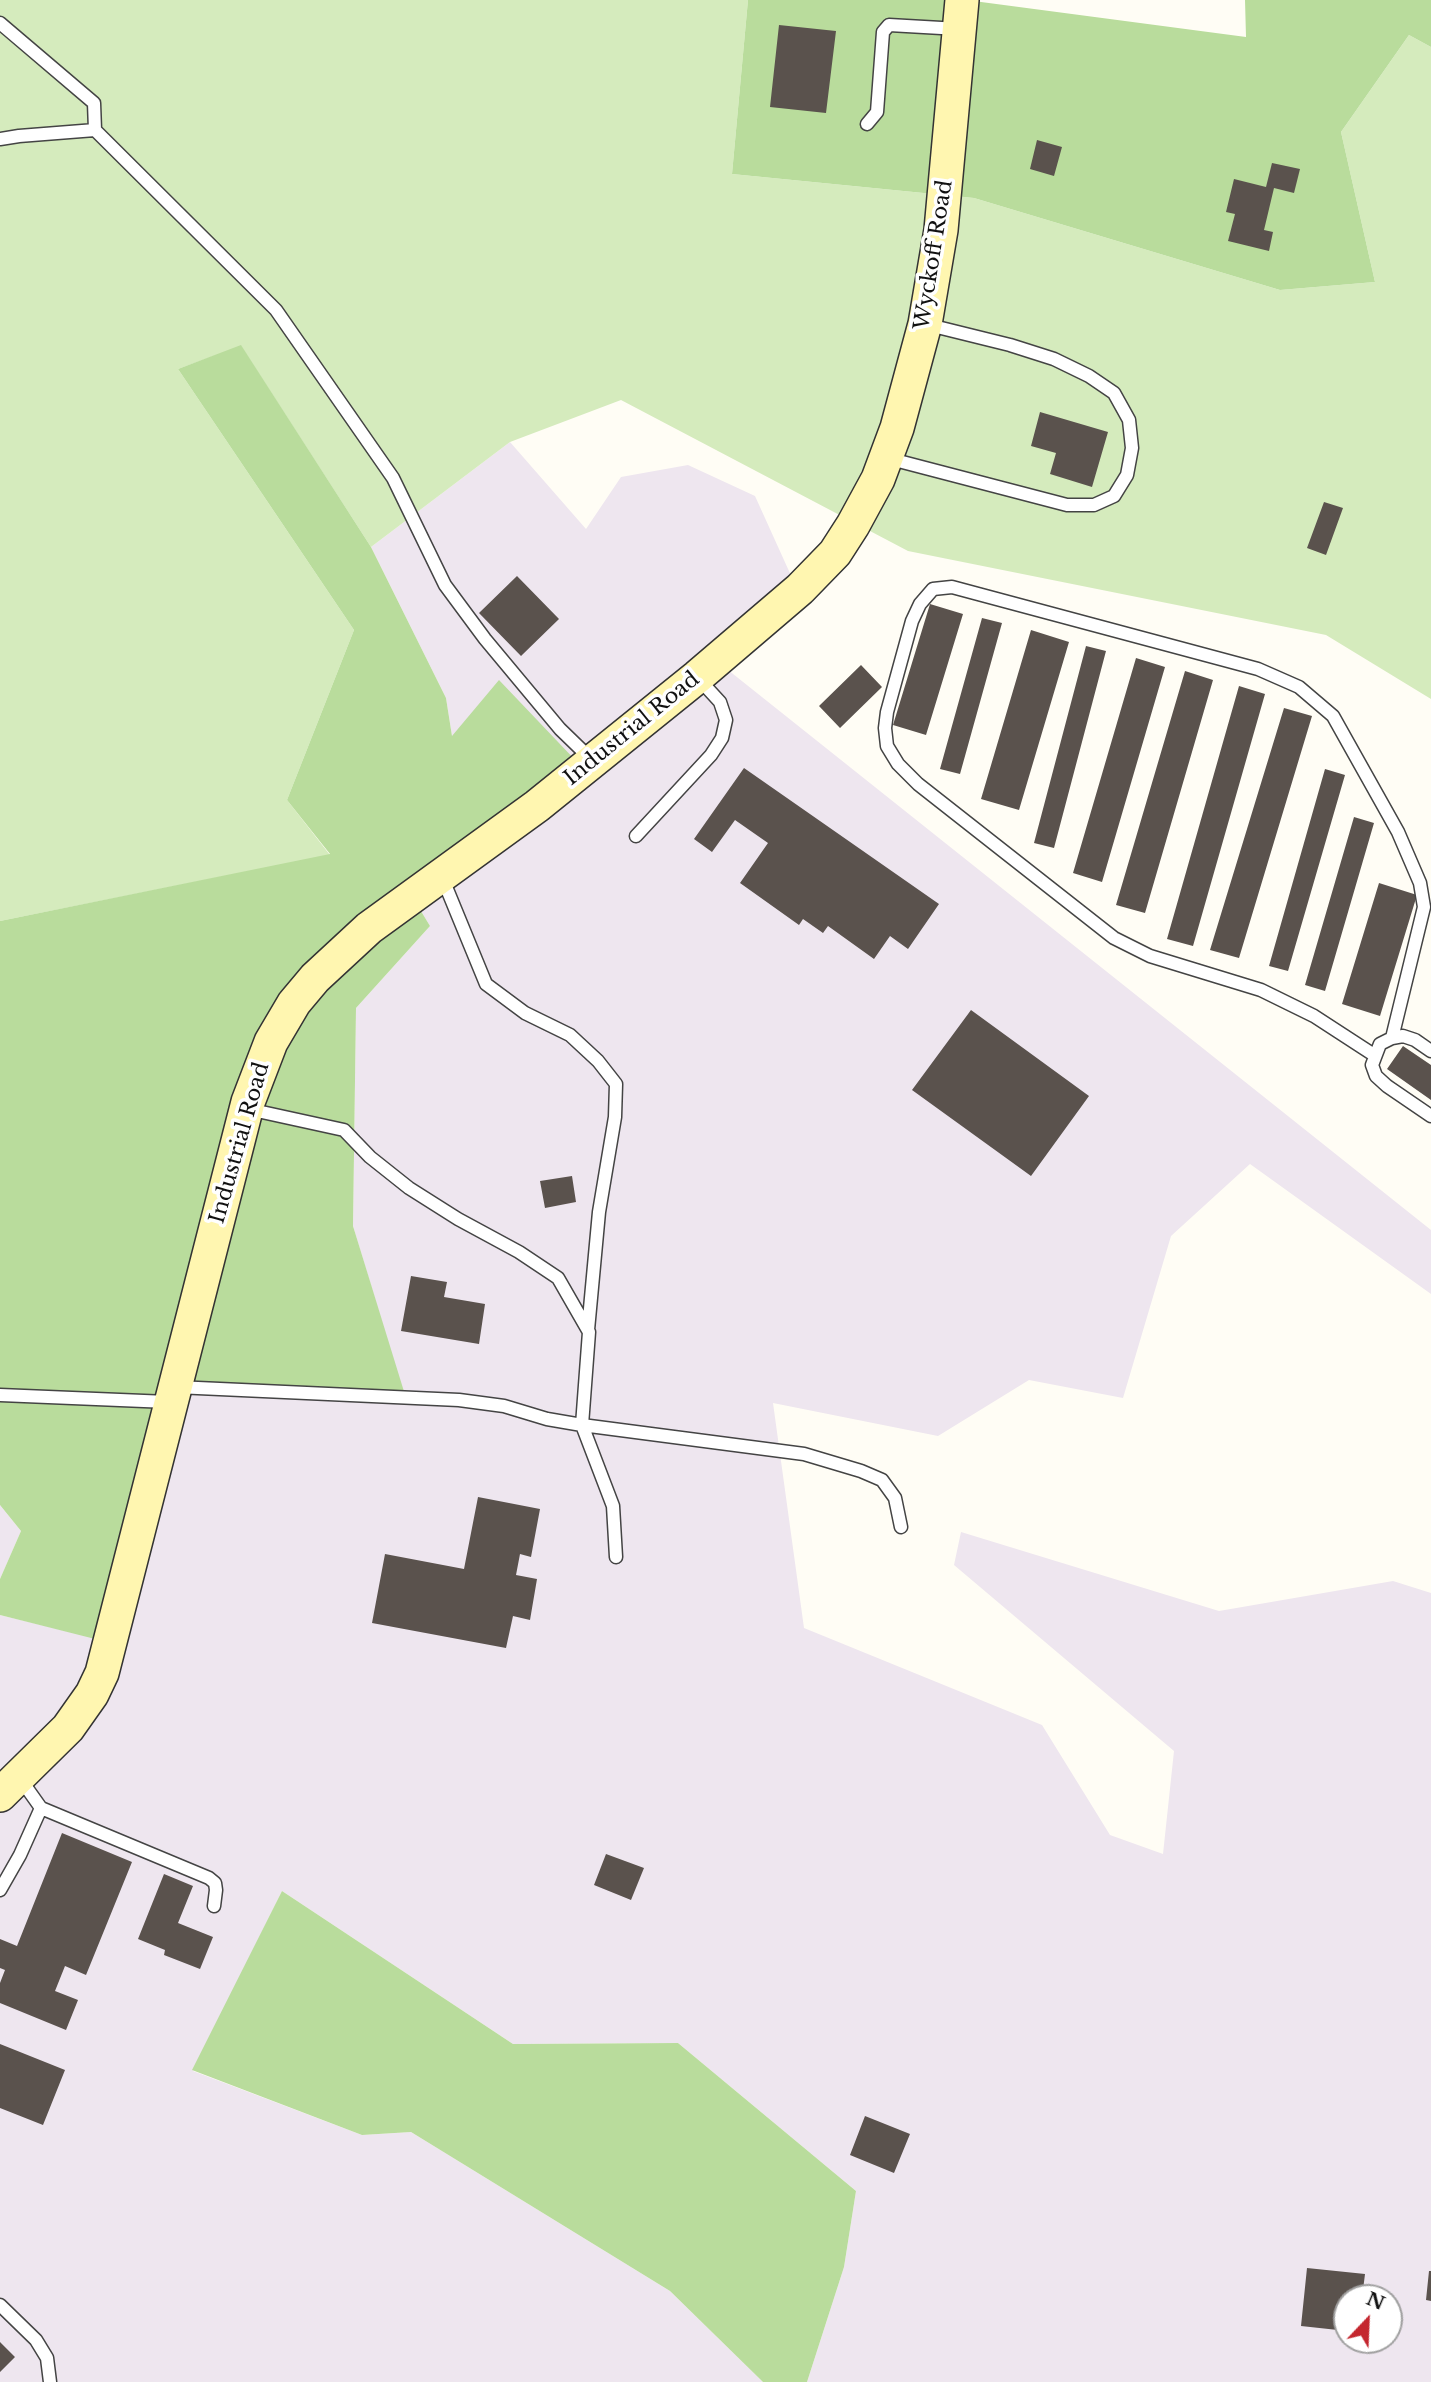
<!DOCTYPE html>
<html>
<head>
<meta charset="utf-8">
<style>
  body { margin:0 }
  #map { position:relative; width:1431px; height:2382px; overflow:hidden; background:#fffdf5; font-family:"Libre Baskerville",serif }
  canvas { display:block }
  .north { position:absolute; left:1333px; top:2284px; width:70px; height:70px; box-sizing:border-box; background:#fff; border:2px solid #a0a0a0; border-radius:50%; rotate:23deg; font-size:19px; font-weight:700; line-height:28px; text-align:center; color:#111 }
  .north::after { content:''; display:block; margin:auto; width:24px; height:32px; background:#c4262e; clip-path:polygon(50% 0,100% 100%,50% 72%,0 100%) }
</style>
</head>
<body>
<div id="map">
<canvas width="1431" height="2382"></canvas>
<div class="north">N</div>
</div>
<script>
const c = document.querySelector('canvas').getContext('2d');
c.lineJoin = 'round';
function fill(path, color) { c.fillStyle = color; c.fill(path, 'evenodd'); }
const poly = rows => new Path2D(rows.map(r => 'M' + r).join(''));
function stroke(path, color, width, dash) { c.strokeStyle = color; c.lineWidth = width; c.lineCap = dash ? 'butt' : 'round'; c.setLineDash(dash || []); c.stroke(path); }
function label(font, color, halo, rows, align = 'center') {
  c.font = font + ' "Libre Baskerville",serif'; c.lineWidth = 7; c.setLineDash([]); c.textBaseline = 'middle'; c.strokeStyle = halo; c.fillStyle = color; for (const [text, x, y, turn = 0] of rows) {
    c.save(); c.translate(x, y); c.rotate((+turn || 0) * Math.PI / 180); c.textAlign = isNaN(turn) ? turn : align; if (halo) c.strokeText(text, 0, 0); c.fillText(text, 0, 0); c.restore();
  }
}
fill(poly([
  [510,442,586,529,621,477,688,465,755,496,798,591,713,658,1431,1230,1431,1294,1250,1164,1171,1236,1123,1398,1029,1380,938,1436,773,1403,804,1628,1042,1725,1110,1835,1163,1854,1174,1751,954,1565,961,1532,1219,1611,1393,1581,1431,1593,1431,2382,807,2382,844,2267,856,2191,678,2043,513,2044,282,1891,193,2071,362,2135,411,2132,670,2291,763,2382,0,2382,0,1615,111,1642,177,1385,405,1398,353,1226,356,1008,430,926,407,888,452,736,446,698,371,547],
  [1347,2298,1389,2298,1389,2340,1347,2340],
  [0,1505,21,1531,0,1579]
]), '#eee6ef');
fill(poly([
  [0,0,748,0,732,174,974,198,1280,290,1375,282,1341,132,1409,35,1431,47,1431,699,1326,635,908,551,621,400,510,442,371,547,241,346,178,369,354,630,287,800,330,855,0,921]
]), '#d5ebbd');
fill(poly([
  [748,0,966,0,1246,37,1245,0,1431,0,1431,47,1409,35,1341,132,1375,282,1280,290,974,198,732,174],
  [241,345,371,547,446,698,452,736,499,680,578,763,407,888,430,926,356,1008,353,1226,406,1398,177,1385,111,1643,0,1615,0,1579,21,1531,0,1505,0,921,330,854,287,800,354,630,178,369],
  [282,1891,513,2044,678,2043,856,2191,844,2267,807,2382,763,2382,670,2291,411,2132,362,2135,192,2070]
]), '#b9dc9c');
fill(poly([
  [779,25,836,31,826,113,770,107],
  [1037,140,1062,147,1054,176,1030,169],
  [1272,163,1300,169,1294,193,1274,188,1264,230,1273,232,1269,251,1228,241,1235,214,1226,212,1234,179,1266,187],
  [1040,412,1108,432,1092,487,1050,474,1056,453,1031,446],
  [1324,502,1343,508,1326,555,1307,548],
  [517,576,559,619,521,656,479,613],
  [930,604,963,614,926,735,893,725],
  [982,618,1002,623,960,774,940,769],
  [1031,630,1069,642,1019,810,981,799],
  [1086,646,1106,651,1054,848,1034,843],
  [1136,658,1165,667,1102,882,1073,873],
  [861,665,882,687,840,728,819,706],
  [1185,671,1213,680,1145,913,1116,905],
  [1239,686,1265,694,1193,946,1167,939],
  [1284,708,1312,716,1239,958,1210,950],
  [744,768,939,904,908,949,890,936,874,959,828,926,823,933,803,919,799,925,740,883,768,843,735,820,712,852,694,839],
  [1325,769,1345,775,1288,971,1269,966],
  [1354,817,1374,823,1325,991,1305,985],
  [1379,883,1417,895,1380,1016,1342,1004],
  [971,1010,1089,1096,1031,1176,912,1090],
  [1403,1046,1431,1065,1431,1100,1387,1069],
  [572,1176,576,1202,545,1208,540,1181],
  [411,1276,447,1282,444,1297,485,1304,479,1344,401,1331],
  [478,1497,540,1509,531,1557,520,1554,516,1575,537,1579,530,1620,513,1616,506,1648,372,1623,385,1554,464,1569],
  [62,1833,132,1862,86,1975,65,1966,55,1991,78,2000,66,2030,0,2003,0,1983,5,1970,0,1968,0,1939,17,1946],
  [606,1854,644,1868,631,1900,594,1885],
  [164,1874,193,1886,178,1923,213,1937,200,1969,164,1955,165,1950,138,1939],
  [0,2044,65,2070,43,2125,0,2108],
  [865,2116,910,2134,894,2173,850,2155],
  [1307,2268,1365,2274,1362,2298,1347,2298,1347,2331,1301,2326],
  [1429,2271,1431,2271,1431,2301,1426,2300],
  [0,2342,15,2357,0,2372]
]), '#5a524d');
const lane = poly([
  [0,23,94,103,95,130,276,310,393,478,445,585,485,639,560,729,593,761],
  [867,124,877,112,883,32,889,25,959,29],
  [0,139,19,136,95,130],
  [887,458,1067,505,1094,505,1114,496,1127,475,1132,448,1129,420,1114,393,1089,376,1054,359,1010,345,925,324],
  [636,836,711,755,722,738,726,720,720,702,697,677],
  [442,877,486,984,525,1013,570,1035,598,1061,616,1084,615,1117,599,1212,588,1330],
  [1431,1051,1415,1040,1403,1036,1392,1038,1380,1044,1372,1065,1376,1076,1387,1086,1431,1116],
  [1374,1055,1314,1016,1261,990,1150,956,1114,938,918,784,898,764,887,746,885,728,887,712,912,621,920,604,933,589,952,587,1258,669,1299,687,1333,716,1398,832,1420,883,1424,907,1392,1038],
  [248,1109,344,1130,370,1157,409,1188,458,1219,519,1252,558,1278,589,1332,582,1425,804,1454,861,1471,882,1480,895,1498,901,1527],
  [176,1387,459,1400,504,1406,547,1419,582,1425,613,1506,616,1557],
  [0,1395,168,1402],
  [41,1808,209,1878,215,1883,216,1890,214,1906],
  [0,1890,20,1855,41,1808,19,1777],
  [0,2305,36,2340,47,2358,50,2382]
]);
const secondary = poly([
  [0,1795,68,1728,92,1694,102,1673,248,1102,271,1042,294,1003,315,978,369,928,537,806,697,677,800,589,835,553,853,525,878,479,897,428,925,324,941,230,962,0]
]);
stroke(lane, '#444', 15);
stroke(secondary, '#333', 36);
stroke(lane, '#fff', 12);
stroke(secondary, '#fff6b0', 33);
label('21px', '#111', '#fff', [
  ["Wyckoff Road",934,255,-81],
  ["Industrial Road",632,729,-39],
  ["Industrial Road",240,1143,-74]
]);
</script>
</body>
</html>
